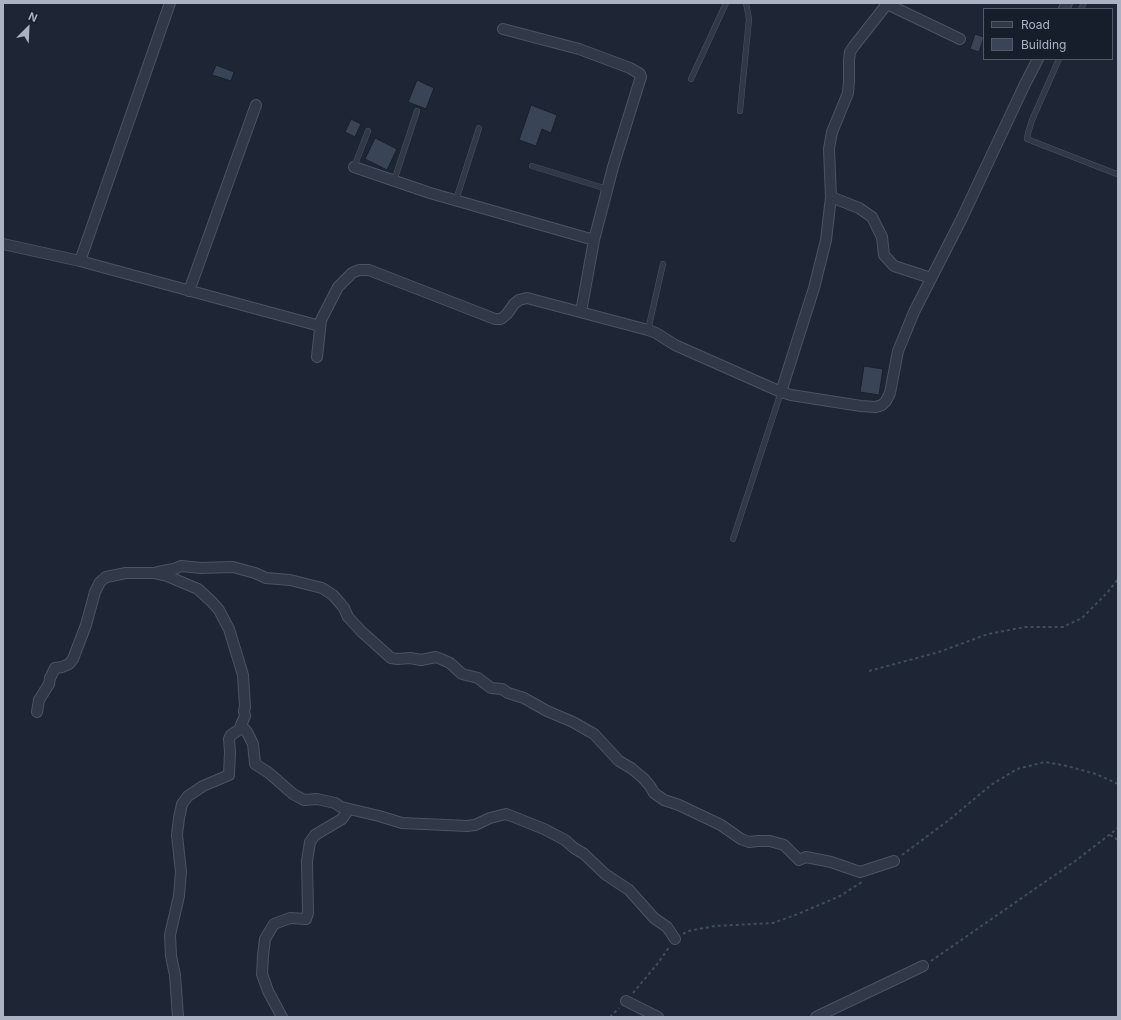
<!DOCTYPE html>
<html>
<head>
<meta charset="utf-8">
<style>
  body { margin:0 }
  #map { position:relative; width:1121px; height:1020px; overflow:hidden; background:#1e2636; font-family:Inter,sans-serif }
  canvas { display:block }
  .frame { position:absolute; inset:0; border:4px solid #abb2c4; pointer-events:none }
  .legend { position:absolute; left:983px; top:8px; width:130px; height:52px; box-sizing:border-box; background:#171e2b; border:1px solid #525968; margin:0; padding:5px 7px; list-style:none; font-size:12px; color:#abb2c4 }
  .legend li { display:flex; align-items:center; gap:8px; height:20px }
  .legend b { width:20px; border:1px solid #525968 }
  .north { position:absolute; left:8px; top:8px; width:40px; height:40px; -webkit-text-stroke:3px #171e2b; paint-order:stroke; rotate:24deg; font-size:11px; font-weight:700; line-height:16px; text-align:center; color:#abb2c4 }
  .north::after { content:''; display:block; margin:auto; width:14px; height:18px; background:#abb2c4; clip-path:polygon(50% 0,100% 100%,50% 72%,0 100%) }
</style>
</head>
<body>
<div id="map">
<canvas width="1121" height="1020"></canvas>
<div class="frame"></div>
<ul class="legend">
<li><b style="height:5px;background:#313847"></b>Road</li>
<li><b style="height:11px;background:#394457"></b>Building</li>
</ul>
<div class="north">N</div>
</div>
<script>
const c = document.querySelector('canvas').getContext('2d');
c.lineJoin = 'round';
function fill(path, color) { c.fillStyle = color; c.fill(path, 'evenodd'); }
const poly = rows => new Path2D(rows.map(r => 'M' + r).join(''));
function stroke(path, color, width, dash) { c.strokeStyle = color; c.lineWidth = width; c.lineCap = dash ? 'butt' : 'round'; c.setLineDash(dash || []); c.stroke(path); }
const building = poly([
  [975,34,984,37,979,52,970,49,975,34],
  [216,65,234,72,231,81,212,75,216,65],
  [417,80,434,88,426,109,408,102,417,80],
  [531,105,557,115,551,133,542,129,536,146,519,140,531,105],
  [351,119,361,124,355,137,345,132,351,119],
  [375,138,397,149,387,170,365,159,375,138],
  [864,366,883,369,879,395,860,392,864,366]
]);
fill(building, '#394457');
stroke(building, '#19202d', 1);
const lane = poly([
  [1081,9,1084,3],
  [1059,59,1032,120,1028,133,1027,139,1114,173,1118,174],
  [691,79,726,3],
  [740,111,749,19,746,3],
  [532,166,607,189],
  [354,167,368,131],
  [394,181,417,111],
  [456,200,479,128],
  [648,330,663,264],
  [733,539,781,392]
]);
const street = poly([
  [885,3,960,39],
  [1064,9,1067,3],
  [503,29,579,49,630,68,640,74,641,77,639,83,613,167,594,240,581,312],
  [354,167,430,193,594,240],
  [831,197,859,208,872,217,882,237,884,255,894,266,931,278],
  [3,244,80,261,320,326],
  [80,261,170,3],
  [189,291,256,105],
  [317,357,321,320,338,287,352,273,359,270,369,270,495,319,501,319,507,314,514,304,519,300,527,298,648,330,656,333,675,345,781,392,791,395,861,406,876,407,882,405,886,401,890,393,898,351,914,312,962,218,1025,84,1038,59],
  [781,392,814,288,826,240,831,197,829,149,832,132,848,93,849,81,849,60,850,52,854,46,887,4],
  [158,572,174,569,181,566,201,568,233,567,255,573,266,578,290,580,322,588,333,595,339,602,344,608,348,617,362,632,391,658,398,659,410,658,421,660,436,657,441,659,450,663,462,674,478,678,491,688,502,689,508,693,524,698,547,711,573,722,594,734,619,761,631,768,643,778,650,786,654,793,664,800,679,805,721,825,741,839,749,842,758,841,770,841,784,845,799,860,806,857,831,862,860,872,894,861],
  [37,712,39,700,49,684,50,678,55,668,62,667,69,664,73,659,86,625,95,592,100,582,106,577,126,573,154,573,167,576,198,589,212,602,219,610,229,629,243,675,245,707,244,711,245,716,241,725,247,732,253,744,255,764,269,773,293,794,304,800,317,799,335,803,341,807,379,816,402,823,467,826,475,825,490,818,506,814,514,817,544,829,565,840,574,848,584,854,605,874,629,890,654,918,667,927,675,939],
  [626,1001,658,1017],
  [178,1017,175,975,171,956,170,935,179,896,181,872,177,835,179,818,182,804,188,796,203,786,229,775,230,752,229,739,231,735,240,729,241,725],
  [282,1017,268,991,262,974,263,956,265,939,274,924,290,918,306,919,308,913,307,861,310,842,315,835,342,819,349,809],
  [816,1017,923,966]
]);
stroke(lane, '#4c5362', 6);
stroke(street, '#4c5362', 12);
stroke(poly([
  [869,671,939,652,988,634,1025,627,1063,627,1082,618,1107,593,1118,579],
  [1110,835,1118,840],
  [902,855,949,820,991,785,1017,769,1045,762,1063,765,1096,774,1118,784],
  [683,934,688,931,715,926,773,923,798,914,840,896,862,882],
  [931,961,1078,859,1118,828],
  [633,993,658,963,670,946],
  [610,1017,619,1008]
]), '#3d5055', 2, [3, 3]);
stroke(lane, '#313847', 5);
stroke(street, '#313847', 10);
</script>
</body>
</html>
